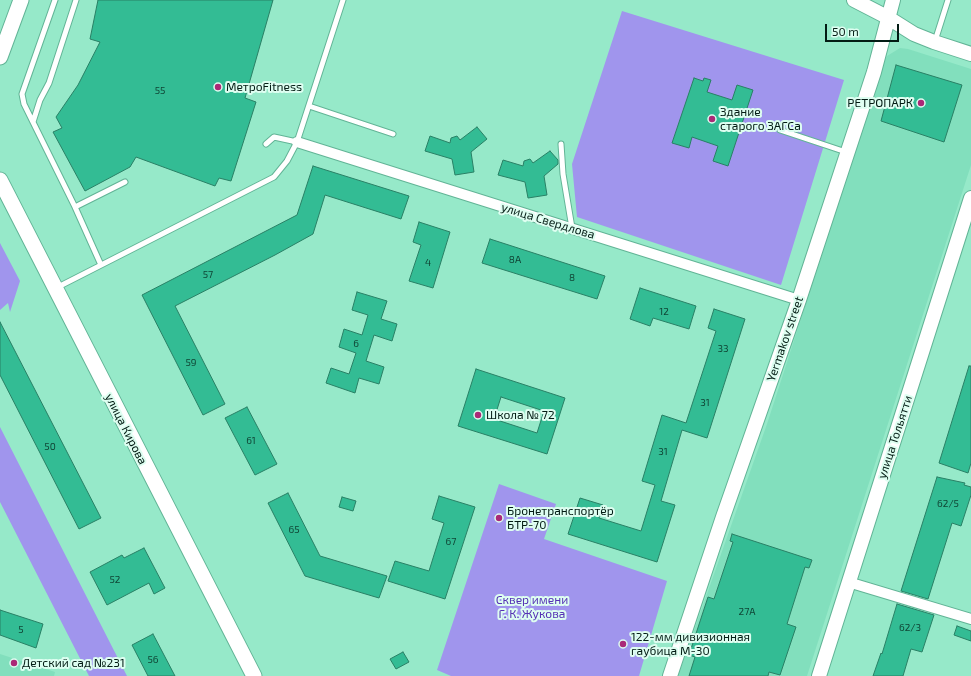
<!DOCTYPE html>
<html>
<head>
<meta charset="utf-8">
<style>
  body { margin:0 }
  #map { position:relative; width:971px; height:676px; overflow:hidden; background:#96e9c9; font-family:"Exo 2",sans-serif }
  canvas { display:block }
  .scale { position:absolute; left:825px; top:24px; width:74px; height:18px; box-sizing:border-box; border:2px solid #031c14; border-top:0; padding-left:5px; font-size:12px; line-height:14px; white-space:nowrap; color:#031c14; -webkit-text-stroke:3px #defef1; paint-order:stroke }
</style>
</head>
<body>
<div id="map">
<canvas width="971" height="676"></canvas>
<div class="scale">50 m</div>
</div>
<script>
const c = document.querySelector('canvas').getContext('2d');
c.lineJoin = 'round';
function fill(path, color) { c.fillStyle = color; c.fill(path, 'evenodd'); }
const poly = rows => new Path2D(rows.map(r => 'M' + r).join(''));
function stroke(path, color, width, dash) { c.strokeStyle = color; c.lineWidth = width; c.lineCap = dash ? 'butt' : 'round'; c.setLineDash(dash || []); c.stroke(path); }
function label(font, color, halo, rows, align = 'center') {
  c.font = font + ' "Exo 2",sans-serif'; c.lineWidth = 4; c.setLineDash([]); c.textBaseline = 'middle'; c.strokeStyle = halo; c.fillStyle = color; for (const [text, x, y, turn = 0] of rows) {
    c.save(); c.translate(x, y); c.rotate((+turn || 0) * Math.PI / 180); c.textAlign = isNaN(turn) ? turn : align; if (halo) c.strokeText(text, 0, 0); c.fillText(text, 0, 0); c.restore();
  }
}
fill(poly([
  [900,48,908,49,971,69,971,165,807,676,678,676,767,424,884,62,887,56],
  [0,654,55,672,54,676,0,676]
]), '#82dfbd');
fill(poly([
  [622,11,844,80,781,285,577,217,572,164],
  [0,243,20,281,10,312,8,303,0,310],
  [0,427,127,676,89,676,0,502],
  [499,484,556,504,544,539,667,581,639,676,451,676,437,670]
]), '#a095ed');
const building = poly([
  [98,0,273,0,245,98,256,102,231,181,219,178,215,186,136,157,130,167,85,191,53,132,62,128,56,117,78,85,100,42,90,39,98,0],
  [896,65,962,85,944,142,881,121,896,65],
  [694,78,703,81,704,78,711,80,707,92,732,100,737,85,753,90,728,166,713,161,718,146,692,137,689,148,672,143,694,78],
  [477,127,487,139,471,152,474,172,455,175,452,159,425,151,430,136,450,143,451,138,457,136,460,140,477,127],
  [550,151,558,160,558,164,544,176,547,195,528,198,525,182,498,175,503,160,523,166,524,161,530,159,533,163,550,151],
  [313,166,409,196,401,219,325,195,313,234,275,255,175,306,225,404,203,415,142,295,297,215,313,166],
  [419,222,450,232,433,288,409,281,421,245,413,242,419,222],
  [490,239,605,276,597,299,482,263,490,239],
  [640,288,696,306,689,329,653,318,650,326,630,319,640,288],
  [357,292,387,301,381,319,397,324,392,341,374,335,366,361,384,367,379,384,359,378,355,393,326,383,331,368,349,374,356,353,339,347,344,329,362,335,368,315,352,310,357,292],
  [714,309,745,319,707,438,682,430,661,501,675,505,657,562,568,534,580,498,603,505,599,518,641,531,655,485,642,481,662,415,686,423,716,331,708,328,714,309],
  [0,322,101,518,79,529,0,375,0,322],
  [969,366,971,366,971,463,968,473,939,463,969,366],
  [476,369,565,398,547,454,458,426,476,369],
  [501,397,544,411,537,433,494,419,501,397],
  [247,407,277,464,255,475,225,418,247,407],
  [937,477,965,483,964,485,971,487,971,495,961,526,952,523,928,599,901,591,937,477],
  [288,493,320,556,387,576,379,598,305,576,268,503,288,493],
  [439,496,475,507,445,599,388,581,395,561,429,571,444,523,432,519,439,496],
  [342,497,356,501,353,511,339,507,342,497],
  [732,534,812,560,809,568,805,567,787,624,796,627,780,675,769,672,768,676,689,676,695,657,689,655,708,597,714,599,733,542,730,541,732,534],
  [144,548,165,588,154,594,149,583,107,605,90,572,122,555,124,558,144,548],
  [897,604,934,615,922,652,911,649,903,676,873,676,881,653,882,654,897,604],
  [0,610,43,624,36,648,0,635,0,610],
  [957,626,971,631,971,641,954,635,957,626],
  [153,634,175,676,148,676,132,645,153,634],
  [403,652,409,662,396,669,390,659,403,652]
]);
fill(building, '#33bc94');
stroke(building, '#298065', 1);
const lane = poly([
  [55,0,22,94,24,104,75,207,101,265],
  [935,41,948,0],
  [309,106,393,134],
  [33,122,40,100,49,83,76,0],
  [780,130,846,152],
  [266,144,274,137,297,142],
  [561,144,563,174,572,228],
  [75,207,125,182],
  [58,287,274,177,287,161,297,142,343,0]
]);
const street = poly([
  [297,142,799,300],
  [848,582,971,619]
]);
const secondary = poly([
  [854,0,887,17,914,34,934,42,971,54],
  [670,676,723,517,799,300,874,72,893,0],
  [819,676,971,198]
]);
const primary = poly([
  [0,57,21,0],
  [0,180,254,676]
]);
stroke(lane, '#62b496', 7);
stroke(street, '#62b496', 12);
stroke(secondary, '#62b496', 16);
stroke(primary, '#62b496', 17);
stroke(lane, '#fff', 5);
stroke(street, '#fff', 10);
stroke(secondary, '#fff', 14);
stroke(primary, '#fff', 15);
for (const [x, y, r, color] of [
  [218,87,4,"#aa2977"],
  [921,103,4,"#aa2977"],
  [712,119,4,"#aa2977"],
  [478,415,4,"#aa2977"],
  [499,518,4,"#aa2977"],
  [623,644,4,"#aa2977"],
  [14,663,4,"#aa2977"]
]) { const dot = new Path2D(); dot.arc(x, y, r, 0, 2 * Math.PI); c.fillStyle = color; c.fill(dot); stroke(dot, '#defef1', 1.5); }
label('10px', '#0f4434', null, [
  ["55",160,91],
  ["8А",515,260],
  ["4",428,263],
  ["57",208,275],
  ["8",572,278],
  ["12",664,312],
  ["6",356,344],
  ["33",723,349],
  ["59",191,363],
  ["31",705,403],
  ["61",251,441],
  ["50",50,447],
  ["31",663,452],
  ["62/5",948,504],
  ["65",294,530],
  ["67",451,542],
  ["52",115,580],
  ["27А",747,612],
  ["62/3",910,628],
  ["5",21,630],
  ["56",153,660]
]);
label('12px', '#031c14', '#defef1', [
  ["МетроFitness",226,87],
  ["РЕТРОПАРК",913,103,"right"],
  ["Здание",720,112],
  ["старого ЗАГСа",720,126],
  ["Школа № 72",486,415],
  ["Бронетранспортёр",507,511],
  ["БТР-70",507,525],
  ["122-мм дивизионная",631,637],
  ["гаубица М-30",631,651],
  ["Детский сад №231",22,663]
], 'left');
label('12px', '#031c14', '#defef1', [
  ["улица Свердлова",548,221,17],
  ["Yermakov street",785,339,-71],
  ["улица Кирова",126,429,63],
  ["улица Тольятти",895,437,-72]
]);
label('12px', '#5531b4', '#defef1', [
  ["Сквер имени",532,600],
  ["Г. К. Жукова",532,614]
]);
</script>
</body>
</html>
